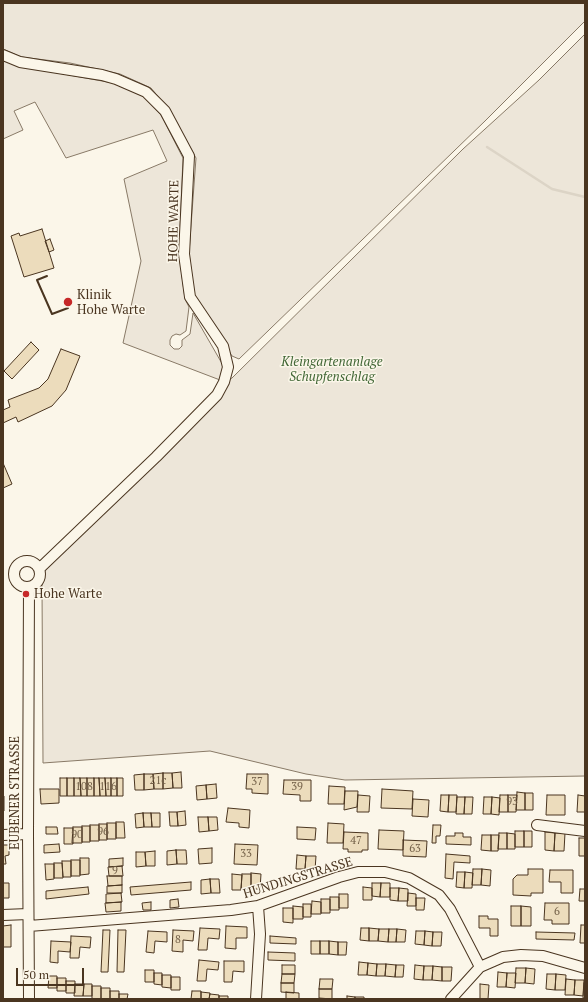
<!DOCTYPE html>
<html>
<head>
<meta charset="utf-8">
<style>
  body { margin:0 }
  #map { position:relative; width:588px; height:1002px; overflow:hidden; background:#fbf6e9; font-family:"PT Serif",serif }
  canvas { display:block }
  .frame { position:absolute; inset:0; border:4px solid #4a3520; pointer-events:none }
  .scale { position:absolute; left:16px; top:968px; width:68px; height:18px; box-sizing:border-box; border:2px solid #4a3520; border-top:0; padding-left:5px; font-size:12px; line-height:14px; white-space:nowrap; color:#4a3520; -webkit-text-stroke:3px #fbf6e9; paint-order:stroke }
</style>
</head>
<body>
<div id="map">
<canvas width="588" height="1002"></canvas>
<div class="frame"></div>
<div class="scale">50 m</div>
</div>
<script>
const c = document.querySelector('canvas').getContext('2d');
c.lineJoin = 'round';
function fill(path, color) { c.fillStyle = color; c.fill(path, 'evenodd'); }
const poly = rows => new Path2D(rows.map(r => 'M' + r).join(''));
function stroke(path, color, width, dash) { c.strokeStyle = color; c.lineWidth = width; c.lineCap = dash ? 'butt' : 'round'; c.setLineDash(dash || []); c.stroke(path); }
function label(font, color, halo, rows, align = 'center') {
  c.font = font + ' "PT Serif",serif'; c.lineWidth = 3; c.setLineDash([]); c.textBaseline = 'middle'; c.strokeStyle = halo; c.fillStyle = color; for (const [text, x, y, turn = 0] of rows) {
    c.save(); c.translate(x, y); c.rotate((+turn || 0) * Math.PI / 180); c.textAlign = isNaN(turn) ? turn : align; if (halo) c.strokeText(text, 0, 0); c.fillText(text, 0, 0); c.restore();
  }
}
const green = poly([
  [3,3,585,3,585,21,485,121,239,359,232,356,194,295,189,253,196,158,169,110,151,88,120,74,70,63,21,57,3,49,3,3],
  [585,34,585,776,345,780,306,774,210,751,43,763,42,587,40,572,224,382,232,378,463,149,539,80,585,34],
  [3,59,20,66,113,83,145,97,161,115,183,158,179,253,185,299,189,307,186,331,180,335,176,334,172,336,170,340,170,345,174,349,179,349,182,346,182,340,190,334,193,313,224,367,220,380,123,343,141,261,124,179,167,161,153,130,66,158,35,102,14,111,23,130,3,139,3,59]
]);
fill(green, '#ede6d9');
stroke(green, '#887966', 1);
stroke(poly([
  [487,147,552,189,585,197]
]), '#dcd4c6', 2.5);
const building = poly([
  [42,229,54,268,24,277,11,236,19,233,20,236,42,229],
  [50,239,54,250,49,252,45,241,50,239],
  [31,342,39,350,12,379,4,371,31,342],
  [61,349,80,356,66,390,52,406,18,422,16,417,3,423,3,410,10,407,8,400,39,388,48,379,61,349],
  [3,463,12,484,3,488,3,463],
  [181,772,182,788,173,788,172,773,181,772],
  [163,773,163,789,154,789,153,774,163,773],
  [163,773,172,773,173,788,163,789,163,773],
  [144,774,144,790,135,790,134,775,144,774],
  [144,774,153,774,154,789,144,790,144,774],
  [247,774,268,774,268,794,252,793,252,789,246,789,247,774],
  [60,778,67,778,67,796,60,796,60,778],
  [67,778,74,778,74,796,67,796,67,778],
  [74,778,80,778,81,796,74,796,74,778],
  [80,778,87,778,87,796,81,796,80,778],
  [87,778,94,778,94,796,87,796,87,778],
  [94,778,99,778,100,796,94,796,94,778],
  [99,778,105,778,106,796,100,796,99,778],
  [105,778,111,778,111,796,106,796,105,778],
  [111,778,117,778,117,796,111,796,111,778],
  [117,778,123,778,123,796,117,796,117,778],
  [284,780,311,780,311,801,300,801,300,795,283,794,284,780],
  [216,784,217,798,207,799,206,785,216,784],
  [206,785,207,799,197,800,196,786,206,785],
  [329,786,345,787,344,804,328,804,329,786],
  [40,789,59,789,59,803,41,804,40,789],
  [382,789,413,791,412,809,381,808,382,789],
  [345,791,358,791,357,807,344,810,345,791],
  [517,792,525,793,525,810,516,810,517,792],
  [525,793,533,793,533,810,525,810,525,793],
  [358,795,370,796,369,812,357,812,358,795],
  [441,795,449,795,448,812,440,811,441,795],
  [449,795,457,795,456,812,448,812,449,795],
  [500,795,508,795,508,812,499,812,500,795],
  [508,795,517,795,516,812,508,812,508,795],
  [547,795,565,795,565,815,546,815,547,795],
  [578,795,585,796,585,812,577,812,578,795],
  [3,796,4,796,4,811,3,811,3,796],
  [457,797,465,797,464,814,456,814,457,797],
  [465,797,473,797,472,814,464,814,465,797],
  [484,797,492,797,491,814,483,814,484,797],
  [492,797,500,798,499,815,491,814,492,797],
  [413,799,429,800,428,817,412,816,413,799],
  [228,808,250,810,249,828,239,827,239,823,226,822,228,808],
  [185,811,186,825,178,826,177,812,185,811],
  [169,812,177,812,178,826,170,826,169,812],
  [143,813,144,827,136,828,135,814,143,813],
  [143,813,151,813,152,827,144,827,143,813],
  [151,813,160,813,160,827,152,827,151,813],
  [198,817,208,817,209,831,199,832,198,817],
  [208,817,217,817,218,830,209,831,208,817],
  [116,822,124,822,125,838,116,838,116,822],
  [107,823,116,823,116,839,107,839,107,823],
  [328,823,344,824,343,843,327,843,328,823],
  [99,824,107,824,107,840,99,840,99,824],
  [90,825,99,825,99,841,90,841,90,825],
  [433,825,441,825,440,836,436,836,436,843,432,843,433,825],
  [82,826,90,826,90,842,82,842,82,826],
  [46,827,57,827,58,834,46,834,46,827],
  [73,827,82,827,82,843,72,843,73,827],
  [297,827,316,828,315,840,297,839,297,827],
  [64,828,73,828,73,844,64,844,64,828],
  [379,830,404,831,403,850,378,849,379,830],
  [515,831,524,831,524,847,515,847,515,831],
  [524,831,532,831,532,847,524,847,524,831],
  [344,832,368,833,368,850,362,850,362,852,348,852,348,849,343,849,344,832],
  [545,832,555,833,554,851,545,850,545,832],
  [455,833,463,833,463,837,471,837,471,845,446,844,446,836,455,836,455,833],
  [499,833,507,833,507,849,498,849,499,833],
  [507,833,515,834,515,849,507,849,507,833],
  [555,833,565,833,564,851,554,851,555,833],
  [482,835,491,835,491,851,481,850,482,835],
  [491,835,499,835,498,851,491,851,491,835],
  [579,838,585,838,585,856,579,856,579,838],
  [403,840,427,841,426,857,403,856,403,840],
  [59,844,60,852,44,853,44,845,59,844],
  [235,844,258,845,257,865,234,864,235,844],
  [3,845,9,845,9,855,5,856,6,864,3,864,3,845],
  [212,848,212,863,199,864,198,849,212,848],
  [176,850,177,864,167,865,167,851,176,850],
  [176,850,186,850,187,864,177,864,176,850],
  [155,851,155,866,146,866,145,852,155,851],
  [136,852,145,852,146,866,136,867,136,852],
  [446,854,470,856,470,863,454,862,453,879,445,878,446,854],
  [297,855,306,856,305,869,296,869,297,855],
  [306,856,316,856,315,870,305,869,306,856],
  [80,858,89,858,89,874,80,875,80,858],
  [123,858,123,866,109,867,109,859,123,858],
  [71,860,80,860,80,876,71,876,71,860],
  [62,861,71,861,71,877,63,877,62,861],
  [54,863,62,863,63,878,54,878,54,863],
  [45,864,54,864,54,879,46,880,45,864],
  [122,866,123,876,109,876,108,867,122,866],
  [473,869,482,869,481,885,472,885,473,869],
  [482,869,491,870,490,886,481,885,482,869],
  [528,869,543,869,543,893,531,893,531,896,513,895,513,879,517,875,528,875,528,869],
  [550,870,573,870,573,893,561,893,561,882,549,882,550,870],
  [457,872,465,872,464,888,456,887,457,872],
  [465,872,473,873,472,888,464,888,465,872],
  [251,873,261,874,260,889,251,889,251,873],
  [232,874,242,875,241,890,232,890,232,874],
  [242,874,251,874,251,890,241,889,242,874],
  [107,876,122,876,122,885,108,886,107,876],
  [210,879,211,893,201,894,201,880,210,879],
  [210,879,219,879,220,893,211,893,210,879],
  [191,882,191,890,131,895,130,887,191,882],
  [3,883,9,883,9,898,3,898,3,883],
  [372,883,381,883,380,897,372,896,372,883],
  [381,883,390,883,390,897,380,897,381,883],
  [122,885,122,893,107,893,107,886,122,885],
  [88,887,89,894,46,899,46,891,88,887],
  [363,887,372,888,372,900,363,900,363,887],
  [390,888,399,888,398,901,390,900,390,888],
  [399,888,408,889,408,901,398,901,399,888],
  [580,889,585,889,585,901,579,901,580,889],
  [121,893,122,902,106,903,106,894,121,893],
  [408,893,416,894,416,906,407,906,408,893],
  [339,894,348,894,348,908,339,908,339,894],
  [330,897,339,897,339,910,330,910,330,897],
  [416,898,425,898,424,910,416,910,416,898],
  [178,899,179,907,170,908,170,900,178,899],
  [321,899,330,899,330,913,321,913,321,899],
  [312,901,321,902,321,914,311,914,312,901],
  [121,902,121,911,106,912,105,903,121,902],
  [151,902,151,910,143,910,142,903,151,902],
  [545,903,569,903,569,924,552,924,552,920,544,920,545,903],
  [303,904,311,904,311,917,303,917,303,904],
  [293,906,303,907,303,919,293,919,293,906],
  [511,906,521,906,521,926,511,926,511,906],
  [521,906,531,907,531,926,521,926,521,906],
  [283,908,293,908,293,923,283,922,283,908],
  [479,916,488,916,488,919,498,919,498,936,490,936,490,928,479,928,479,916],
  [11,925,11,947,3,947,3,926,11,925],
  [581,925,585,925,585,943,580,943,581,925],
  [226,926,247,927,247,938,236,938,236,949,225,948,226,926],
  [200,928,220,929,219,939,208,938,207,950,198,950,200,928],
  [361,928,369,928,369,941,360,940,361,928],
  [369,928,379,929,378,941,369,941,369,928],
  [379,929,389,929,388,942,378,941,379,929],
  [389,929,397,929,396,942,388,942,389,929],
  [397,929,406,930,405,942,396,942,397,929],
  [103,930,110,930,108,972,101,972,103,930],
  [118,930,126,930,124,972,117,972,118,930],
  [173,930,194,931,193,941,183,940,183,952,172,951,173,930],
  [148,931,167,932,167,942,155,941,154,953,146,952,148,931],
  [416,931,425,931,424,945,415,944,416,931],
  [425,931,433,932,432,946,424,945,425,931],
  [433,932,442,932,441,946,432,946,433,932],
  [536,932,575,933,574,940,536,939,536,932],
  [71,936,91,937,90,948,80,947,79,958,70,958,71,936],
  [270,936,296,938,296,944,270,943,270,936],
  [51,941,71,942,70,952,58,951,58,963,50,962,51,941],
  [311,941,320,941,320,954,311,954,311,941],
  [320,941,329,941,329,954,320,954,320,941],
  [329,941,338,942,338,955,329,954,329,941],
  [338,942,347,942,346,955,338,955,338,942],
  [268,952,295,953,295,961,268,960,268,952],
  [199,960,219,962,218,970,207,969,206,981,197,981,199,960],
  [224,961,244,961,244,972,233,971,232,982,224,982,224,961],
  [359,962,368,963,367,975,358,975,359,962],
  [368,963,377,964,376,976,367,975,368,963],
  [377,964,386,964,385,976,376,976,377,964],
  [386,964,396,965,395,977,385,976,386,964],
  [282,965,295,965,295,974,282,974,282,965],
  [396,965,404,965,403,977,395,977,396,965],
  [415,965,424,966,423,980,414,979,415,965],
  [424,966,433,966,432,980,423,980,424,966],
  [433,966,442,967,442,981,432,980,433,966],
  [442,967,452,967,451,981,442,981,442,967],
  [516,968,526,968,525,983,515,983,516,968],
  [526,968,535,969,534,984,525,983,526,968],
  [145,970,154,970,154,982,145,982,145,970],
  [498,972,507,973,506,987,497,987,498,972],
  [154,973,162,973,162,985,154,984,154,973],
  [507,973,516,973,515,988,506,987,507,973],
  [282,974,295,974,294,983,281,983,282,974],
  [547,974,556,974,555,990,546,989,547,974],
  [556,974,566,975,565,990,555,990,556,974],
  [162,975,171,975,171,988,162,987,162,975],
  [49,976,57,976,57,988,48,988,49,976],
  [171,977,180,977,180,990,171,990,171,977],
  [57,978,66,978,66,991,57,991,57,978],
  [320,979,333,979,332,989,319,989,320,979],
  [566,979,575,980,574,995,565,995,566,979],
  [575,980,584,980,583,996,574,995,575,980],
  [66,981,75,981,75,993,66,993,66,981],
  [281,983,294,983,294,993,281,992,281,983],
  [584,983,585,983,585,998,583,998,584,983],
  [75,984,84,984,83,996,74,996,75,984],
  [84,984,92,984,92,996,83,996,84,984],
  [480,984,489,985,488,999,480,999,480,984],
  [92,986,101,986,101,999,92,999,92,986],
  [101,988,110,988,110,999,101,999,101,988],
  [319,989,332,989,332,999,319,998,319,989],
  [110,991,119,991,119,999,110,999,110,991],
  [192,991,201,991,201,999,191,999,192,991],
  [201,992,210,993,209,999,201,999,201,992],
  [286,992,299,993,299,999,286,999,286,992],
  [119,994,128,994,127,999,119,999,119,994],
  [210,994,219,995,219,999,209,999,210,994],
  [219,996,228,996,228,999,219,999,219,996],
  [347,996,355,997,355,999,347,999,347,996],
  [355,997,364,997,364,999,355,999,355,997]
]);
fill(building, '#ecdcbc');
stroke(building, '#4a3520', 1);
const minor = poly([
  [3,55,20,62,102,75,116,79,146,92,165,111,189,156,184,254,190,297,223,346,228,367,224,382,217,395,156,457,39,569],
  '14 574a13 13 0 1 1 26 0a13 13 0 1 1-26 0Z',
  [29,587,28,834,29,999],
  [537,825,585,831],
  [3,835,28,834],
  [3,915,28,914],
  [29,926,231,910,258,906,339,877,358,872,385,872,409,878,439,895,450,909,480,967],
  [256,999,260,934,258,906],
  [451,999,480,967,503,957,521,955,543,956,585,968]
]);
stroke(minor, '#4a3520', 12);
stroke(minor, '#fbf6e9', 10);
stroke(poly([
  [47,276,37,280,52,314,68,308]
]), '#4a3520', 2);
for (const [x, y, r, color] of [
  [68,302,5,"#c62828"],
  [26,594,4,"#c62828"]
]) { const dot = new Path2D(); dot.arc(x, y, r, 0, 2 * Math.PI); c.fillStyle = color; c.fill(dot); stroke(dot, '#fbf6e9', 1.5); }
label('11px', '#725f47', null, [
  ["21c",158,781],
  ["37",257,782],
  ["108",84,787],
  ["116",108,787],
  ["39",297,787],
  ["93",512,802],
  ["96",103,832],
  ["90",77,835],
  ["47",356,841],
  ["63",415,849],
  ["33",246,854],
  ["9",115,871],
  ["6",557,912],
  ["8",178,940]
]);
label('13px', '#4a3520', '#fbf6e9', [
  ["HOHE WARTE",174,221,-89],
  ["EUBENER STRASSE",15,793,-90],
  ["HUNDINGSTRASSE",298,878,-17]
]);
label('13px', '#4a3520', '#fbf6e9', [
  ["Klinik",77,295],
  ["Hohe Warte",77,310],
  ["Hohe Warte",34,594]
], 'left');
label('italic 13px', '#436837', '#fbf6e9', [
  ["Kleingartenanlage",332,362],
  ["Schupfenschlag",332,377]
]);
</script>
</body>
</html>
